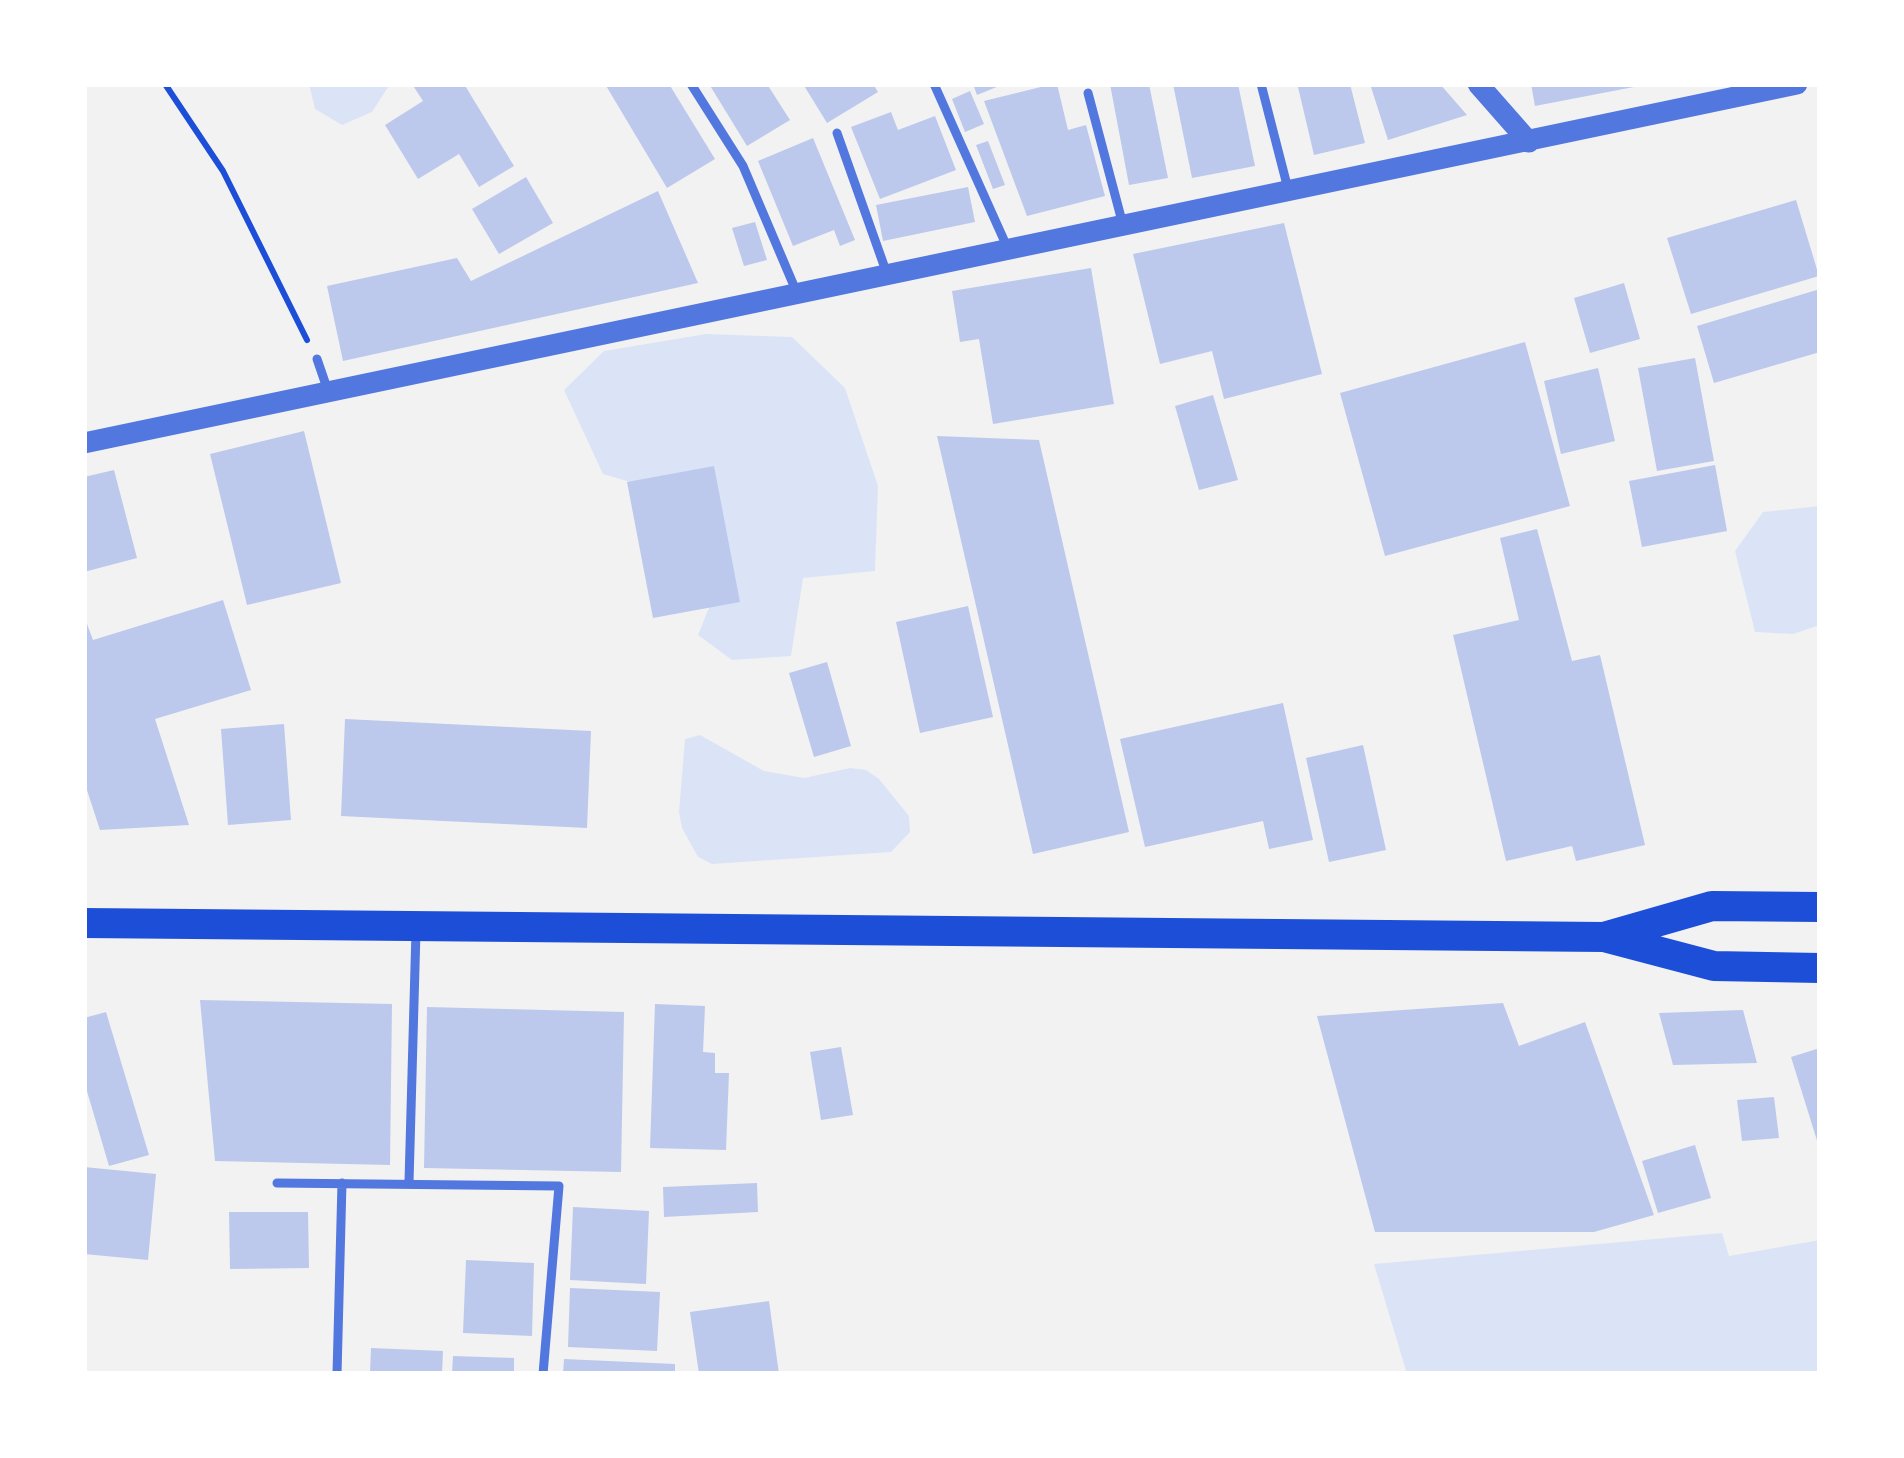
<!DOCTYPE html>
<html>
<head>
<meta charset="utf-8">
<style>
  body { margin:0 }
  #map { position:relative; width:1904px; height:1458px; overflow:hidden; background:#f2f2f2; font-family:Rubik,sans-serif }
  canvas { display:block }
  .frame { position:absolute; inset:0; border:87px solid #fff; pointer-events:none }
</style>
</head>
<body>
<div id="map">
<canvas width="1904" height="1458"></canvas>
<div class="frame"></div>
</div>
<script>
const c = document.querySelector('canvas').getContext('2d');
c.lineJoin = 'round';
function fill(path, color) { c.fillStyle = color; c.fill(path, 'evenodd'); }
const poly = rows => new Path2D(rows.map(r => 'M' + r).join(''));
function stroke(path, color, width, dash) { c.strokeStyle = color; c.lineWidth = width; c.lineCap = dash ? 'butt' : 'round'; c.setLineDash(dash || []); c.stroke(path); }
fill(poly([
  [309,84,390,84,372,112,342,125,315,109],
  [706,334,792,337,845,388,878,486,875,571,803,578,791,656,732,660,698,635,723,573,661,491,603,474,564,390,604,351],
  [1820,506,1820,625,1793,634,1755,632,1735,551,1763,512],
  [700,735,764,771,804,778,850,768,866,770,879,779,909,816,910,832,891,852,712,864,698,857,682,828,679,812,685,739],
  [1722,1233,1729,1256,1820,1240,1820,1374,1407,1374,1374,1264]
]), '#dbe4f7');
fill(poly([
  [412,84,464,84,514,166,479,187,459,154,418,179,385,125,423,101],
  [605,84,669,84,715,159,667,188],
  [709,84,767,84,790,120,747,146],
  [803,84,873,84,878,92,827,123],
  [973,84,1004,84,977,95],
  [1053,84,1057,84,1068,130,1086,125,1105,196,1027,216,984,101],
  [1110,84,1149,84,1168,178,1129,185],
  [1173,84,1238,84,1255,166,1192,178],
  [1311,84,1350,84,1365,143,1314,155,1298,87],
  [1370,84,1440,84,1467,115,1388,140],
  [1531,84,1638,84,1639,86,1535,106],
  [970,91,984,124,965,132,952,99],
  [891,112,898,130,935,116,956,170,880,199,851,127],
  [813,138,855,240,840,246,834,230,793,246,758,161],
  [988,141,1005,185,993,189,976,145],
  [526,177,553,223,499,254,472,209],
  [968,187,975,222,883,241,876,205],
  [658,191,698,283,343,361,327,286,457,258,471,281],
  [1796,200,1819,276,1691,314,1667,238],
  [755,222,767,260,744,266,732,228],
  [1284,223,1322,374,1224,399,1212,351,1160,364,1133,254],
  [1091,268,1114,404,993,424,979,339,960,342,952,291],
  [1624,283,1640,339,1590,353,1574,298],
  [1820,289,1820,352,1714,383,1697,326],
  [1525,342,1570,506,1385,556,1340,393],
  [1695,358,1714,461,1657,471,1638,368],
  [1598,368,1615,441,1561,454,1544,381],
  [1213,395,1238,480,1199,490,1175,406],
  [304,431,341,583,247,605,210,454],
  [937,436,1039,440,1129,832,1033,854],
  [1715,465,1727,531,1642,547,1629,481],
  [714,466,740,602,653,618,627,482],
  [114,470,137,558,84,572,84,477],
  [1537,529,1572,661,1600,655,1645,845,1576,861,1572,846,1506,861,1453,635,1519,620,1500,538],
  [223,600,251,690,155,719,189,825,100,830,84,781,84,616,93,640],
  [968,606,993,717,920,733,896,622],
  [827,662,851,746,814,757,789,673],
  [1283,703,1313,840,1269,849,1263,821,1145,847,1120,739],
  [345,719,591,731,587,828,341,816],
  [284,724,291,820,228,825,221,729],
  [1363,745,1386,850,1329,862,1306,758],
  [200,1000,392,1004,390,1165,215,1161],
  [1503,1003,1519,1046,1585,1022,1654,1215,1594,1232,1375,1232,1317,1016],
  [655,1004,705,1006,703,1052,715,1053,715,1073,729,1073,726,1150,650,1148],
  [427,1007,624,1012,621,1172,424,1168],
  [1743,1010,1757,1063,1673,1065,1659,1013],
  [106,1012,149,1155,109,1166,84,1081,84,1018],
  [841,1047,853,1115,821,1120,810,1052],
  [1820,1048,1820,1146,1819,1147,1791,1057],
  [1774,1097,1779,1138,1742,1141,1737,1100],
  [1695,1145,1711,1198,1658,1213,1642,1161],
  [84,1167,156,1174,148,1260,84,1254],
  [757,1183,758,1212,664,1217,663,1187],
  [573,1207,649,1211,646,1284,570,1280],
  [229,1212,308,1212,309,1268,230,1269],
  [466,1260,534,1263,532,1336,463,1333],
  [570,1288,660,1292,657,1351,568,1347],
  [769,1301,779,1374,699,1374,690,1312],
  [371,1348,443,1351,442,1374,370,1374],
  [453,1356,514,1358,514,1374,452,1374],
  [564,1359,675,1364,675,1374,563,1374]
]), '#bdc9ec');
stroke(poly([
  [165,84,223,171,307,340]
]), '#1d4ed8', 6);
stroke(poly([
  [691,84,743,166,797,293],
  [934,84,1008,249],
  [1261,84,1288,189],
  [1088,93,1123,225],
  [837,133,887,274],
  [317,359,328,391],
  [409,1182,416,931],
  [277,1183,559,1186,543,1374],
  [337,1374,342,1183]
]), '#5277de', 9);
stroke(poly([
  [1478,84,1529,142],
  [84,443,1797,84]
]), '#5277de', 21);
stroke(poly([
  [84,923,1604,937,1714,966,1820,968],
  [1604,937,1712,906,1820,907]
]), '#1d4ed8', 30);
</script>
</body>
</html>
